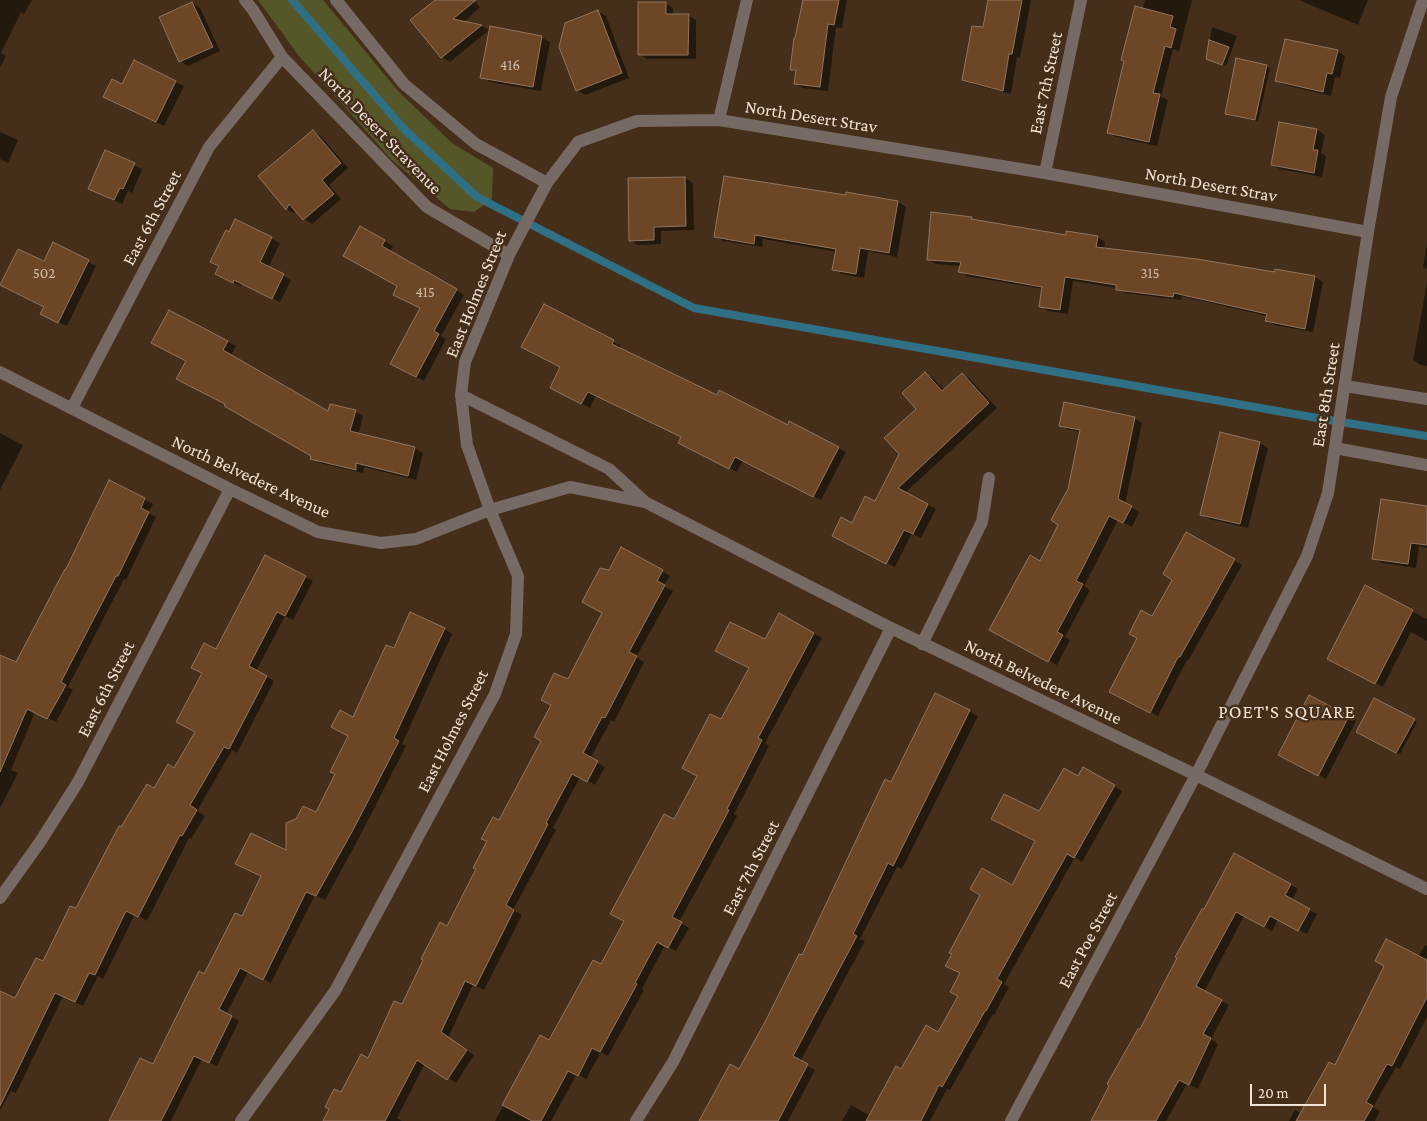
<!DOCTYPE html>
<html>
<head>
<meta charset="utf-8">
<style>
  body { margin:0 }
  #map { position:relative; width:1427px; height:1121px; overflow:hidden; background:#452f1a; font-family:"Crimson Pro",serif }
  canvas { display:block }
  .scale { position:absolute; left:1250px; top:1084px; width:76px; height:22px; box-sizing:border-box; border:2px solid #f0e2d6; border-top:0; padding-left:6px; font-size:15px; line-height:18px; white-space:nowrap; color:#f0e2d6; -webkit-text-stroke:4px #452f1a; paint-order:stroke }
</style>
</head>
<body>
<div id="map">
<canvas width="1427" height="1121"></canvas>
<div class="scale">20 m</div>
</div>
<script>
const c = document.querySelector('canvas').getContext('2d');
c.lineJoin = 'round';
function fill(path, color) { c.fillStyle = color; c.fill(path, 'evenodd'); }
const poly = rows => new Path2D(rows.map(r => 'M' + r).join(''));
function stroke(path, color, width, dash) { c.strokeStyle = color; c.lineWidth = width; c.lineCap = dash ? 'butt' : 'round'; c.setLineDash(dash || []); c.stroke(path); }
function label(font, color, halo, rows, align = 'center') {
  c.font = font + ' "Crimson Pro",serif'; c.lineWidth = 5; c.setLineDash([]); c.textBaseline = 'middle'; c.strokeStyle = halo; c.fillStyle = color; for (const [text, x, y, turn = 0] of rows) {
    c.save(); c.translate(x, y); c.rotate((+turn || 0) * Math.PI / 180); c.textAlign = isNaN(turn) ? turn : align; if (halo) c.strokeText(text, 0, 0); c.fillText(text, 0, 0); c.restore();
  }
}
fill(poly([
  [258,0,323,0,398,91,452,143,493,168,492,199,474,212,450,209,392,160,299,56]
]), '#565729');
fill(poly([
  [0,0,32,0,24,14,21,12,1,53,6,56,0,68],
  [437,0,474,0,480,7,463,23,482,26,489,30,450,62,442,57,412,20],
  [804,0,847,0,842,28,836,27,828,91,803,88,795,84,797,72,791,69],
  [990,0,1031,0,1020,58,1017,57,1011,94,972,84,964,79,984,29],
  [1145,0,1192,0,1179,51,1173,49,1161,97,1168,100,1157,146,1116,137,1108,132],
  [1299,0,1368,0,1358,25],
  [192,3,200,8,220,51,188,66,180,61],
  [665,3,673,8,673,15,688,15,696,20,696,59,647,59,639,54],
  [598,11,606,16,629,78,585,95,577,90],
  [1212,27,1237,36,1226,66,1207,59],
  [542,38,550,42,541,91,490,82,482,77],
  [1337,51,1345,56,1340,78,1335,77,1331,96,1285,85,1277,81],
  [135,62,184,86,164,126,113,101,123,86],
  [1266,66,1270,68,1258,121,1230,116,1226,114],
  [1317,130,1325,135,1321,153,1326,156,1322,177,1280,169,1272,165],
  [313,131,321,136,348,168,329,185,341,199,312,224,304,219,296,210,294,213,287,209,259,176],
  [0,132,18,140,8,163,0,159],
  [134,165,142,169,132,193,128,191,122,204,90,189],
  [685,178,693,183,694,230,661,231,661,244,638,245,630,240,629,179],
  [847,193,898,202,906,207,897,257,868,251,864,278,842,274,834,269,837,252,763,239,762,247,723,241,715,236,847,196],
  [971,219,976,222,1067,236,1097,237,1105,242,1104,249,1275,274,1315,277,1323,282,1313,332,1274,325,1267,321,1267,316,1182,296,1181,300,1125,293,1117,288,1073,281,1068,314,1048,311,1040,306,1043,289,967,276,960,271,961,266,936,264,928,260],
  [236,221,280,243,268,268,291,280,280,302,242,284,241,286,224,278,220,266,230,233],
  [360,228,393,246,390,252,464,295,441,336,446,339,424,381,392,363,422,308,399,286],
  [1427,243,1427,269,1423,267],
  [53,244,96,266,67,326,50,318,44,263],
  [1427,283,1427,366,1421,365,1413,360],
  [544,306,621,346,620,349,718,396,838,448,846,452,821,500,743,460,737,472,688,447,683,437,596,395,590,408,560,392,562,367],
  [228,342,236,346,231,355,329,412,355,411,363,416,358,435,415,448,423,453,416,480,364,467,363,473,320,463,312,458,312,456,226,404,186,383],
  [925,373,933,378,945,391,962,374,970,379,997,408,905,493,936,509,921,538,912,533,895,567,841,540,853,524,876,503,901,454,918,409],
  [1134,418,1142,423,1125,504,1139,512,1132,527,1118,520,1084,586,1090,590,1065,637,1070,640,1057,665,991,629,1040,562,1060,524,1069,490,1081,432,1069,430,1061,425],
  [0,433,23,445,0,490],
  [1221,434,1260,443,1268,448,1248,528,1209,519,1201,514],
  [110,482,153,504,148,513,156,517,126,580,124,579,68,687,73,690,56,722,35,712,11,770,18,773,0,808,0,656,17,664,66,571],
  [1427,507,1427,548,1419,546,1416,568,1382,563,1374,558],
  [1186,534,1242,565,1188,661,1187,660,1158,716,1119,696,1152,618,1174,580],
  [621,549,670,576,664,586,673,591,636,657,644,662,614,722,611,720,590,759,605,767,595,785,580,777,553,828,556,830,513,910,522,915,484,990,473,984,448,1038,474,1055,456,1083,425,1063,397,1118,402,1121,325,1121,342,1094,369,1059,402,1006,447,928,499,822,542,742,568,681,603,613,609,571],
  [305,577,313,581,293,620,285,616,256,671,274,681,237,753,232,750,197,811,205,816,191,839,189,838,147,921,135,914,103,979,98,976,83,1006,63,996,16,1093,11,1091,0,1110,0,1005,16,1000,44,963,77,910,121,829,154,790,174,769,196,732,217,651],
  [1366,587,1427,619,1427,641,1411,632,1383,687,1336,663],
  [779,615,822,638,765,743,769,746,734,814,737,816,679,922,689,928,676,951,665,945,642,989,644,990,608,1056,601,1052,586,1079,577,1074,551,1121,495,1121,540,1037,550,1042,602,966,698,776,722,721],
  [444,629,452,634,402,744,406,746,361,834,325,900,315,895,271,983,248,972,226,1014,239,1021,217,1066,202,1059,171,1121,110,1121,154,1066,205,975,242,918,287,852,316,814,337,774,350,736,354,719,395,650],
  [936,694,978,716,902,869,897,867,860,939,865,941,800,1062,815,1070,788,1121,701,1121,740,1070,802,957,892,784],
  [1375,700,1417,722,1400,754,1358,732],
  [1348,717,1356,721,1326,779,1287,759],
  [1084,769,1122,791,1082,862,1075,857,1004,984,1009,987,994,1015,993,1014,950,1090,947,1089,930,1121,842,1121,851,1105,870,1116,901,1071,939,1033,960,996,1012,886,1037,841,1040,813,1078,778],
  [1235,855,1298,889,1292,900,1317,914,1307,934,1278,919,1272,931,1244,916,1204,992,1229,1005,1211,1039,1218,1044,1198,1089,1187,1084,1166,1121,1093,1121],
  [1425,945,1427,946,1427,1017,1400,1069,1396,1067,1373,1107,1380,1111,1375,1121,1289,1121,1295,1110,1302,1114,1335,1066,1418,957]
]), '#0007');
stroke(poly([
  [292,0,404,129,477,197,694,308,1317,418,1427,436]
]), '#307085', 8);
const building = poly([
  [435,0,476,0,453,19,482,25,441,58,410,20,435,0],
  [803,0,839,0,834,25,828,24,820,87,794,84,796,70,790,70,794,38,795,38,803,0],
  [988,0,1022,0,1012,54,1009,54,1003,91,962,80,972,26,983,27,988,0],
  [192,2,213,47,179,62,159,17,192,2],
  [638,2,666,2,666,14,689,14,688,55,638,55,638,2],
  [1135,6,1173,16,1170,27,1176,29,1171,48,1165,46,1153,93,1160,94,1149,142,1107,133,1124,61,1121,60,1135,6],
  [598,10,622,73,576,91,559,47,565,23,598,10],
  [490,26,542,36,533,87,480,78,490,26],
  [1285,39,1338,50,1332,74,1327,73,1323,92,1275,81,1285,39],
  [1209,40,1229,47,1222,65,1206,59,1209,40],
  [1236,58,1267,65,1255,120,1225,114,1236,58],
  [134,60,176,81,156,122,103,97,112,79,122,84,134,60],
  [1279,122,1317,129,1313,150,1318,150,1314,173,1271,165,1279,122],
  [313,130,341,163,322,180,334,194,303,220,289,204,286,210,258,176,313,130],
  [105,150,135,163,123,189,120,188,114,200,88,189,105,150],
  [724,176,846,195,846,192,898,201,889,253,860,248,856,274,832,270,836,249,755,235,754,244,714,237,724,176],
  [685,177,686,226,654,227,654,240,629,241,628,178,685,177],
  [931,212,972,217,971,219,1066,235,1066,231,1098,236,1096,247,1197,259,1274,272,1275,269,1315,276,1305,329,1265,321,1267,314,1174,293,1173,297,1116,290,1116,285,1065,277,1060,310,1039,307,1042,287,958,272,961,262,927,260,931,212],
  [235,219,272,237,260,262,284,274,272,299,234,280,233,283,215,274,219,266,210,262,226,230,229,232,235,219],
  [360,226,385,240,382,246,457,289,434,331,439,334,416,377,390,364,420,308,393,295,397,286,343,256,360,226],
  [53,242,89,260,58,323,40,314,44,307,0,285,18,249,44,261,53,242],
  [544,304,614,340,612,344,717,395,719,390,788,425,789,421,839,447,813,497,735,457,729,469,678,443,681,437,588,392,581,404,550,388,560,367,521,347,544,304],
  [169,310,228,341,223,350,328,411,330,404,356,410,350,431,415,447,408,476,356,463,356,470,310,459,311,456,224,406,225,404,176,379,186,361,151,343,169,310],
  [925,372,942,391,962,373,989,403,898,488,928,504,913,534,904,530,886,564,832,536,841,517,852,523,865,496,875,501,899,454,884,438,916,409,902,393,925,372],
  [1064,402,1135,417,1118,499,1132,506,1123,523,1109,516,1076,581,1083,584,1057,632,1063,635,1048,662,989,630,1030,555,1040,561,1058,525,1051,520,1068,489,1080,430,1059,426,1064,402],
  [1220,432,1260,442,1240,524,1200,515,1220,432],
  [109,480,145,498,141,508,149,512,118,576,116,576,61,682,66,685,47,719,27,709,0,772,0,655,16,662,65,569,66,569,109,480],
  [1381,499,1427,506,1427,545,1411,543,1408,564,1372,559,1381,499],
  [1186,532,1235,559,1180,657,1178,657,1150,713,1109,692,1137,638,1129,634,1141,610,1152,616,1172,580,1163,574,1186,532],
  [621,547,663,570,657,581,665,585,629,652,637,656,605,718,602,717,583,753,598,761,587,782,572,774,546,823,548,824,506,905,514,910,476,986,465,981,441,1032,467,1050,447,1080,417,1060,385,1121,323,1121,329,1109,325,1107,334,1089,341,1092,361,1054,368,1058,394,1001,402,1004,423,960,421,959,440,922,447,926,476,869,473,868,487,841,481,839,493,817,499,820,541,741,534,737,551,705,541,700,554,673,568,679,602,613,582,602,600,568,609,570,621,547],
  [265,555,306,576,285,616,277,612,249,666,267,676,229,749,224,747,190,805,197,810,182,836,180,835,138,917,126,911,95,975,89,973,75,1002,55,993,0,1106,0,991,15,998,36,958,43,961,70,906,76,908,119,826,121,827,147,784,154,788,168,764,174,768,195,732,176,722,202,673,191,668,204,643,216,649,265,555],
  [1365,585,1413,610,1375,684,1327,659,1365,585],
  [410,612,445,628,394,738,399,741,353,830,316,896,306,892,263,980,240,968,219,1009,232,1016,209,1063,194,1056,161,1121,109,1121,140,1058,153,1064,199,971,204,974,235,913,242,916,261,876,235,864,251,833,286,850,286,823,296,819,303,806,316,812,335,774,330,772,348,736,331,727,340,710,353,717,386,645,394,648,410,612],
  [779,613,814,633,758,738,762,740,727,809,729,810,672,917,682,922,668,948,657,942,635,983,637,984,600,1052,592,1048,578,1076,568,1071,541,1121,532,1121,502,1105,540,1035,549,1040,593,960,601,964,624,921,610,914,664,814,674,819,697,776,682,768,710,714,721,719,749,668,715,651,730,622,765,639,779,613],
  [935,693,970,710,893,866,888,863,853,934,857,936,793,1056,808,1064,778,1121,699,1121,730,1064,739,1069,766,1020,799,954,802,955,885,779,891,782,935,693],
  [1309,695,1349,716,1318,776,1278,755,1309,695],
  [1374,698,1415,719,1396,753,1356,732,1374,698],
  [1083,767,1115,785,1074,858,1067,854,997,979,1002,982,986,1011,985,1011,942,1087,939,1085,921,1121,866,1121,896,1066,901,1069,926,1025,938,1032,958,996,950,992,960,973,945,966,952,954,949,953,980,895,970,889,982,868,1012,885,1035,841,991,819,1004,794,1039,811,1064,768,1078,776,1083,767],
  [1234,853,1291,884,1285,895,1310,909,1298,931,1270,916,1264,927,1236,912,1196,986,1222,1000,1203,1034,1211,1038,1189,1085,1179,1080,1156,1121,1091,1121,1109,1086,1107,1084,1138,1029,1140,1029,1177,958,1175,957,1202,909,1204,909,1234,853],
  [1386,939,1427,960,1427,997,1392,1066,1387,1064,1366,1102,1373,1106,1364,1121,1296,1121,1329,1062,1335,1065,1384,966,1375,961,1386,939]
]);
fill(building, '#6d4625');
stroke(building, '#907560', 1);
stroke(poly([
  [245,0,253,10,282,57,427,207,509,255],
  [336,0,404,84,476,144,547,183],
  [719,120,747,0],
  [1045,173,1081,0],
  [0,372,230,489,318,532,381,543,416,539,490,510,570,487,645,502,891,628,1196,775,1427,889],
  [1345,386,1427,399],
  [461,395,609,469,645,502],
  [72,408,209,147,282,57],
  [1335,448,1427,465],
  [922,644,982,522,989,478],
  [0,898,40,842,78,782,230,489],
  [241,1121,335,991,495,694,516,634,518,576,490,510,467,445,461,395,465,362,509,255,547,183,578,142,637,121,719,120,1045,173,1368,232],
  [636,1121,673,1062,891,628],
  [1011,1121,1196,775,1307,556,1328,493,1368,232,1391,97,1423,0]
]), '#776963', 12);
label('15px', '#cfbbaa', null, [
  ["416",510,65],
  ["502",44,273],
  ["315",1150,273],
  ["415",425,292]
]);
label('18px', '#f0e2d6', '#452f1a', [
  ["East 7th Street",1046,83,-78],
  ["North Desert Strav",811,117,9],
  ["North Desert Stravenue",380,131,46],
  ["North Desert Strav",1211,185,10],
  ["East 6th Street",152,218,-62],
  ["East Holmes Street",476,294,-68],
  ["East 8th Street",1326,395,-81],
  ["North Belvedere Avenue",251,477,25],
  ["North Belvedere Avenue",1043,682,26],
  ["East 6th Street",106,689,-63],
  ["East Holmes Street",453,731,-63],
  ["East 7th Street",751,868,-63],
  ["East Poe Street",1088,940,-62]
]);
c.letterSpacing = '1px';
label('19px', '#f0e2d6', '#452f1a', [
  ["POET'S SQUARE",1287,712]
]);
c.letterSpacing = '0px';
</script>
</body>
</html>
